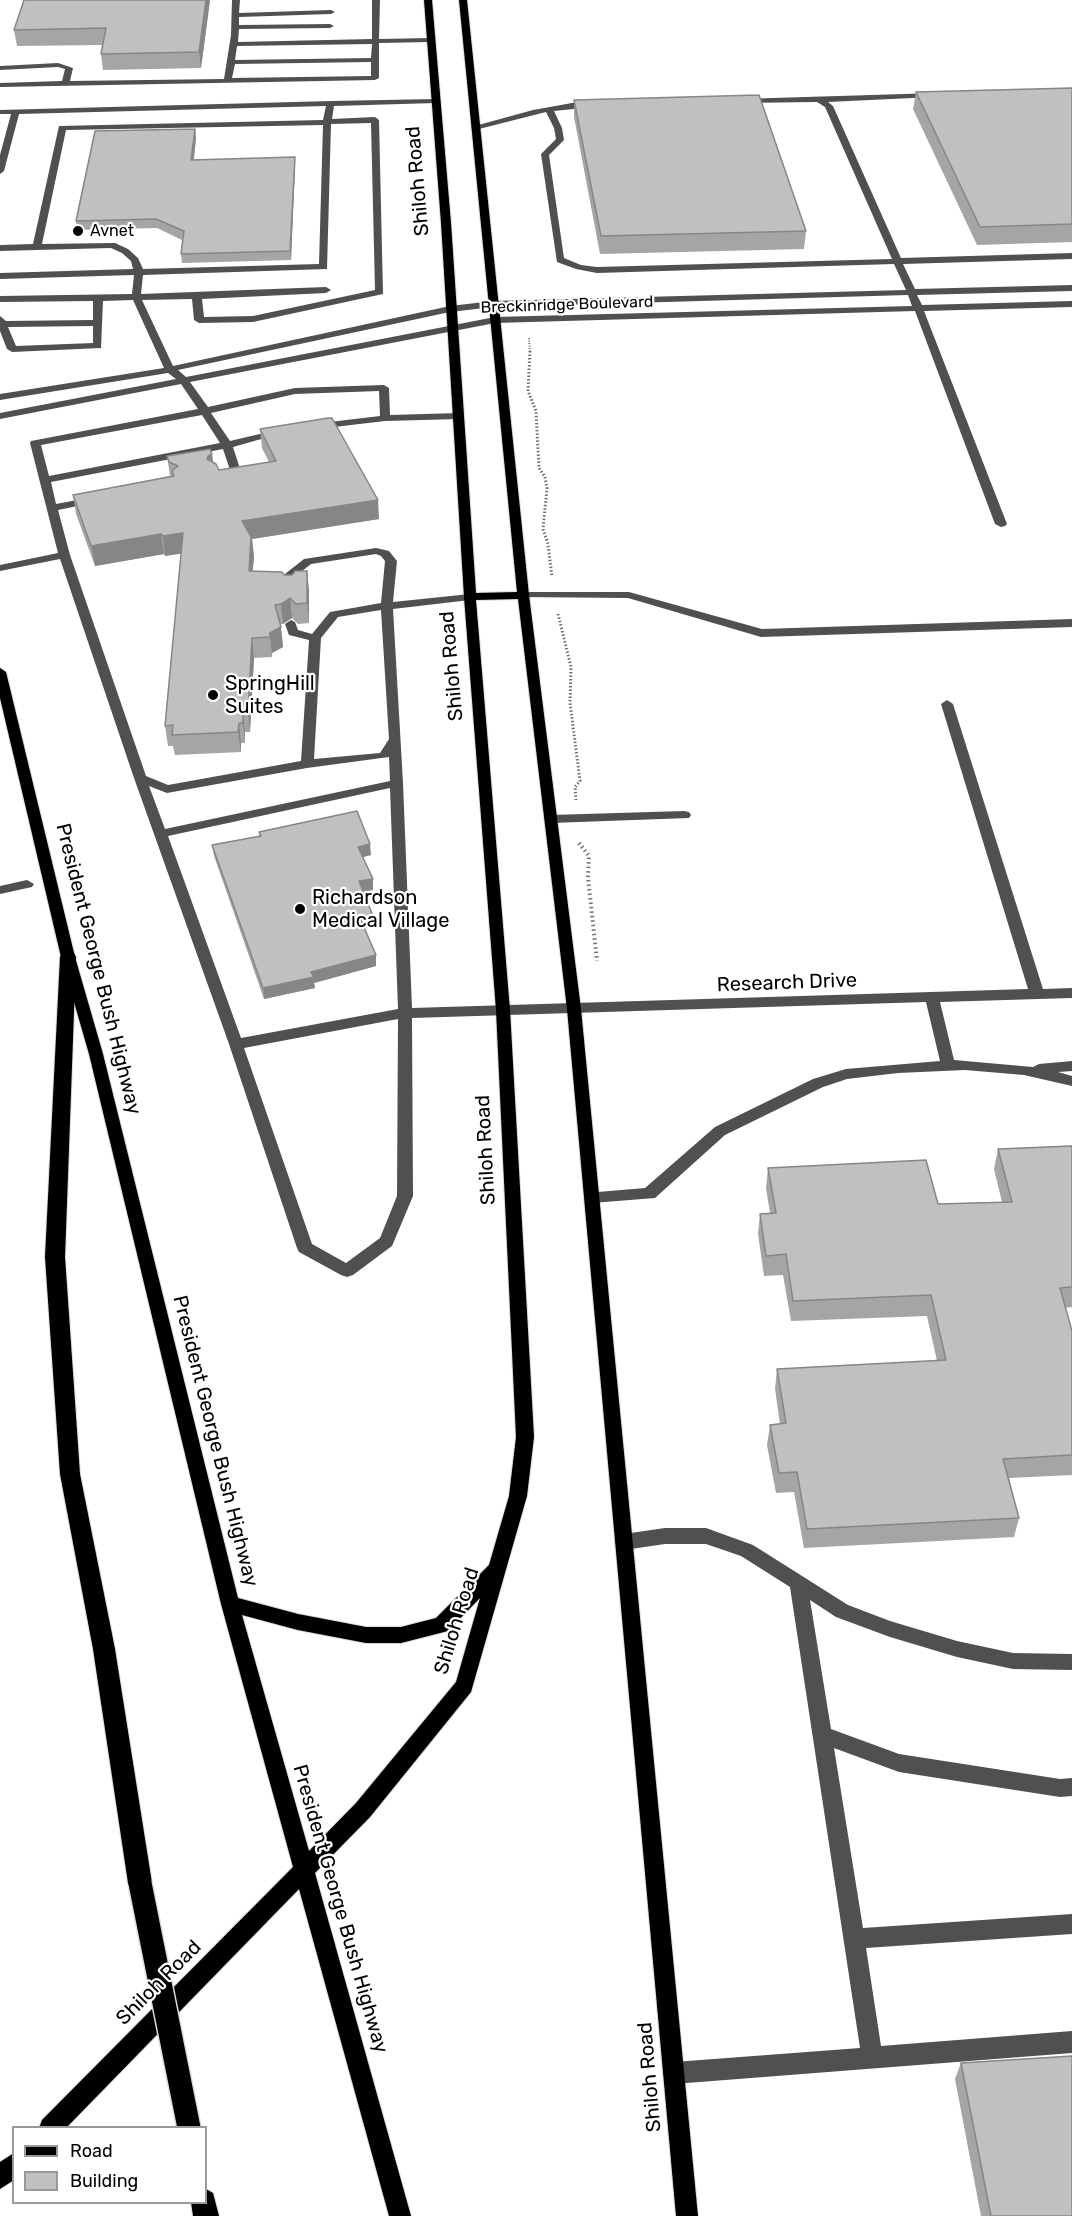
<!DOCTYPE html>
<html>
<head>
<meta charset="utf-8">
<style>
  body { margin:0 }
  #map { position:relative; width:1072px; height:2216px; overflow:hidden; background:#fff; font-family:Rubik,sans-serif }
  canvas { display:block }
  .legend { position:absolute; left:12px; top:2126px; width:195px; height:78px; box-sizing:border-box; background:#fff; border:2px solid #999; margin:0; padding:8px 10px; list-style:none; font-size:18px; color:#000 }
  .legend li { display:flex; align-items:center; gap:12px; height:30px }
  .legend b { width:30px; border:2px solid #999 }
</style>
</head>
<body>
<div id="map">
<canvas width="1072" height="2216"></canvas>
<ul class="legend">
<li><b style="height:8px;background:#000"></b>Road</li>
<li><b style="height:16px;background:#c0c0c0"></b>Building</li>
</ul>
</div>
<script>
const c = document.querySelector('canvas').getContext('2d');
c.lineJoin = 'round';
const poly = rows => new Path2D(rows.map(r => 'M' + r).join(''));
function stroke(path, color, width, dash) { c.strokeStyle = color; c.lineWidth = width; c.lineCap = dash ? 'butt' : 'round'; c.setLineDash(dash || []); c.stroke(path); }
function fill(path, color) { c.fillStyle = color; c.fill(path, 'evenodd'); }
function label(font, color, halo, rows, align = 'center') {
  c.font = font + ' Rubik,sans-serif'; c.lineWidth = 4.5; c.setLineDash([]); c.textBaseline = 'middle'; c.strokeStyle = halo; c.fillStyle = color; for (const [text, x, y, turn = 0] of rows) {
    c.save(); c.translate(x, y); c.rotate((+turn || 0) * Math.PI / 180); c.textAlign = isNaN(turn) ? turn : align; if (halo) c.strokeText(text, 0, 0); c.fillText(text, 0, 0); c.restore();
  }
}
const major = poly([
  [424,0,432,0,451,223,476,593,517,592,459,0,467,0,529,595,581,1009,698,2216,676,2216,567,1009,518,599,476,600,510,1010,534,1437,527,1496,471,1692,370,1817,315,1873,411,2216,389,2216,299,1889,66,2128,39,2128,42,2120,293,1867,221,1604,89,1054,61,957,0,698,0,668,6,672,75,957,103,1054,238,1598,298,1614,366,1627,401,1627,436,1618,489,1565,509,1496,516,1437,496,1010,464,597,441,223,424,0],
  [480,1598,456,1682,356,1803,309,1851,242,1615,298,1630,366,1643,401,1643,448,1631,480,1598],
  [14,2153,14,2180,0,2189,0,2162,14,2153]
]);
const highway = poly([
  [68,951,74,953,76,957,65,1257,80,1474,115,1649,152,1883,149,1891,140,1895,131,1891,128,1883,93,1649,60,1474,45,1257,60,957,62,953,68,951],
  [206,2189,213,2193,219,2216,193,2216,191,2202,206,2202,206,2189]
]);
stroke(major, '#dbdbdb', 2);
stroke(highway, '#dbdbdb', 2);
stroke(poly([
  [529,338,530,352]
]), '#727272', 2, [1, 1.5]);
stroke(poly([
  [530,351,528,391,536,411,539,468,545,477,547,488,543,529,548,544,552,577],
  [558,614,571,667,570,703,580,781,575,787,576,800]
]), '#727272', 3, [1.5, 2]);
stroke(poly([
  [579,843,589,856,588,878,597,961]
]), '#727272', 4, [1.5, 3]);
fill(poly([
  [232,0,240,0,239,13,331,10,335,12,331,14,239,17,239,25,330,24,334,26,330,28,239,29,238,42,372,39,372,0,380,0,379,39,431,38,435,40,431,42,379,43,379,78,375,80,0,87,0,83,62,81,65,69,58,67,0,70,0,66,58,63,73,68,70,81,224,79,231,35,232,0],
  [372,44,371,58,235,60,237,46,372,44],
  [371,62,371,76,232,78,235,64,371,62],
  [937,93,937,97,934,97,828,102,833,106,901,258,1072,253,1072,259,903,264,915,289,1072,285,1072,291,917,295,922,305,1072,301,1072,307,924,311,1007,524,1005,526,1001,527,995,524,915,311,495,323,190,382,208,407,295,388,384,385,389,388,390,415,459,413,464,416,459,419,385,421,317,429,313,428,313,424,380,416,379,391,295,394,211,413,230,441,281,429,286,432,233,447,242,475,241,477,225,480,220,477,231,473,223,449,51,482,56,504,93,497,98,500,97,502,58,510,70,555,146,776,168,785,301,761,309,640,289,635,285,624,291,620,295,622,298,630,312,634,330,612,381,603,385,561,381,556,376,554,311,564,297,575,294,593,286,593,285,574,304,559,376,548,385,550,389,551,397,561,393,602,470,594,476,597,470,600,393,609,403,783,412,1008,1028,989,941,704,947,700,953,704,1043,989,1072,988,1072,998,940,1002,954,1060,1033,1067,1039,1064,1072,1061,1072,1071,1058,1072,1072,1076,1072,1086,1024,1075,965,1070,898,1073,847,1079,823,1087,725,1135,655,1198,592,1203,586,1201,584,1197,586,1193,645,1188,715,1127,813,1079,846,1069,940,1061,926,1002,412,1018,413,1196,392,1246,353,1275,347,1277,341,1275,299,1252,297,1248,229,1044,134,778,60,559,0,571,0,565,58,553,30,443,31,441,198,409,181,384,0,419,0,413,176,379,168,373,0,400,0,394,164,368,133,300,103,301,101,348,12,352,7,349,0,331,0,316,6,321,93,320,93,301,0,302,0,296,132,294,134,275,0,279,0,273,133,269,131,261,122,253,111,248,0,251,0,245,33,244,59,126,323,120,326,106,19,114,4,171,0,174,0,155,11,114,0,114,0,110,331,101,436,99,440,101,436,103,334,106,332,119,375,117,379,120,383,294,253,322,199,323,194,320,192,299,142,300,173,366,450,306,493,301,906,290,894,264,597,273,576,269,557,262,541,154,556,139,554,128,546,112,475,130,471,127,533,110,572,103,596,103,596,107,593,107,554,111,562,128,564,140,549,155,564,258,581,265,597,267,892,259,825,107,817,102,740,103,736,101,740,99,937,93],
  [371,123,375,290,253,316,204,317,202,299,326,293,331,290,326,287,141,294,143,275,327,269,331,124,371,123],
  [323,125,319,264,143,269,138,258,128,249,115,243,42,244,66,130,323,125],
  [908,295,912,306,495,317,186,377,178,370,450,312,493,307,908,295],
  [93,326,93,343,16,346,8,327,93,326],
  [202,415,220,443,49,476,41,445,202,415],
  [381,610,389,739,380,753,314,759,321,638,338,617,381,610],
  [389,757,390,781,165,829,149,786,167,793,307,768,389,757],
  [390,788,398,1009,241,1038,168,836,390,788],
  [398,1019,397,1196,380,1238,346,1263,312,1244,244,1048,398,1019],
  [523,592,629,592,762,629,1072,619,1072,627,761,637,628,598,519,597,517,595,523,592],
  [684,811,689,812,691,815,689,818,551,823,544,819,551,815,684,811],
  [27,880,34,884,32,887,0,894,0,886,27,880],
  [665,1528,706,1528,753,1545,848,1605,890,1621,957,1641,1013,1653,1072,1654,1072,1670,1013,1669,957,1657,890,1637,836,1617,810,1600,831,1729,899,1754,1060,1779,1072,1778,1072,1796,1060,1797,899,1772,834,1748,863,1928,1072,1914,1072,1934,866,1948,881,2046,1072,2031,1072,2053,674,2084,666,2081,663,2073,666,2065,674,2062,860,2048,790,1587,741,1556,706,1544,665,1544,624,1550,618,1547,615,1542,618,1537,624,1534,665,1528]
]), '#505050');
fill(major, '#000');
fill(highway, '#000');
const highwayBridge = poly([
  [140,1883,189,2128]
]);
stroke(highwayBridge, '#dbdbdb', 26, []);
stroke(highwayBridge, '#000', 23);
fill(poly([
  [210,0,201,68,103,70,101,54,103,45,17,46,14,30],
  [1072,88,1072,242,977,245,913,109,916,92],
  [574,100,806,231,804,249,600,254,574,117],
  [195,129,196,138,194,160,295,166,291,260,182,263,181,254,182,240,157,228,77,230,76,221],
  [260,429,379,519,252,539,254,557,252,571,284,575,292,575,307,571,309,591,309,623,298,624,292,618,283,624,280,624,283,647,272,653,272,657,254,658,250,732,245,732,245,743,241,743,241,752,175,755,173,746,168,746,165,726,181,553,165,556,164,554,95,566,76,514,73,495,170,476,167,456,212,454,213,462,219,470,269,462,262,448],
  [259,832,371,855,363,857,373,890,363,892,374,927,364,928,376,966,314,983,315,988,264,999,214,856,212,845,259,836],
  [1072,1146,1072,1307,1065,1308,1072,1331,1072,1475,1009,1478,1019,1518,1014,1537,804,1548,794,1492,776,1493,767,1445,770,1425,780,1424,775,1389,777,1369,937,1361,927,1316,791,1321,783,1275,764,1276,758,1234,760,1214,770,1213,766,1188,768,1168,938,1204,1002,1202,994,1169,998,1149],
  [961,2063,1072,2216,981,2216,955,2079]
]), '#a5a5a5');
fill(poly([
  [206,0,210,0,201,68,199,52],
  [195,129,196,138,192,169,191,160],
  [295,157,295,166,291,260,290,251],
  [212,454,214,473,207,459,208,456],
  [378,500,379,519,252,539,254,557,251,591,242,521],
  [183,533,186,553,165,556,163,536],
  [161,534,164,554,95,566,91,546],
  [307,571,309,591,309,623,307,603],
  [290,598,292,618,283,624,281,604],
  [281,627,283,647,272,653,272,657,270,633],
  [252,638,254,658,250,732,248,711],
  [243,712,245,732,245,743,243,723],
  [239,723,241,743,241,752,238,732],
  [370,844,371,855,359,858,358,847],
  [373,879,373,890,360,892,359,881],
  [373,916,374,927,361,929,360,918],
  [376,955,376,966,314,983,315,988,264,999,263,988,311,972]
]), '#868686');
const building = poly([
  [24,0,206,0,199,52,101,54,106,28,14,30,24,0],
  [1072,88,1072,224,980,227,916,92,1072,88],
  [759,95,806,231,601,236,574,100,759,95],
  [195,129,191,160,295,157,290,251,181,254,184,231,156,219,76,221,95,131,195,129],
  [328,418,332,418,378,500,242,521,251,537,249,571,282,572,284,575,292,575,295,571,307,571,307,603,296,604,290,598,281,604,275,605,281,627,270,633,270,637,252,638,248,711,243,712,243,723,239,723,238,732,172,735,173,725,165,726,183,533,163,536,161,534,91,546,73,495,174,476,172,471,178,466,169,462,167,456,210,449,212,454,208,456,207,459,216,464,219,470,276,461,260,429,328,418],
  [357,811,370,844,358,847,373,879,359,881,373,916,360,918,376,955,311,972,314,977,263,988,212,845,261,836,259,832,357,811],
  [1072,1146,1072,1287,1060,1288,1072,1331,1072,1455,1003,1459,1019,1518,807,1529,797,1472,779,1473,770,1425,786,1423,777,1369,946,1360,931,1295,793,1301,786,1254,766,1256,760,1214,776,1213,768,1168,926,1160,938,1204,1012,1202,998,1149,1072,1146],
  [1072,2056,1072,2216,991,2216,961,2063,1072,2056]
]);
fill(building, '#c0c0c0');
stroke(building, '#868686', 1.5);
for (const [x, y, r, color] of [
  [78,231,6,"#000"],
  [213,695,6,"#000"],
  [300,909,6,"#000"]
]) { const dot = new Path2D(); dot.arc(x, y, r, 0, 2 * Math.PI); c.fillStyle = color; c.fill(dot); stroke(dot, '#fff', 2); }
label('16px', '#000', '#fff', [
  ["Avnet",90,231]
], 'left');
label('16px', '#000', '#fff', [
  ["Breckinridge Boulevard",567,305,-2]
]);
label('20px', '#000', '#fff', [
  ["Shiloh Road",418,181,-95],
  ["Shiloh Road",452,666,-95],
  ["President George Bush Highway",98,969,76],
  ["Research Drive",787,983,-2],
  ["Shiloh Road",486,1150,-93],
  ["President George Bush Highway",215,1441,76],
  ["Shiloh Road",457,1621,-73],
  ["President George Bush Highway",340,1909,74],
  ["Shiloh Road",159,1983,-45],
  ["Shiloh Road",650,2077,-95]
]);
label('20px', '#000', '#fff', [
  ["SpringHill",225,684],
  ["Suites",225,707],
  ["Richardson",312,898],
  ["Medical Village",312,921]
], 'left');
</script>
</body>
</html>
